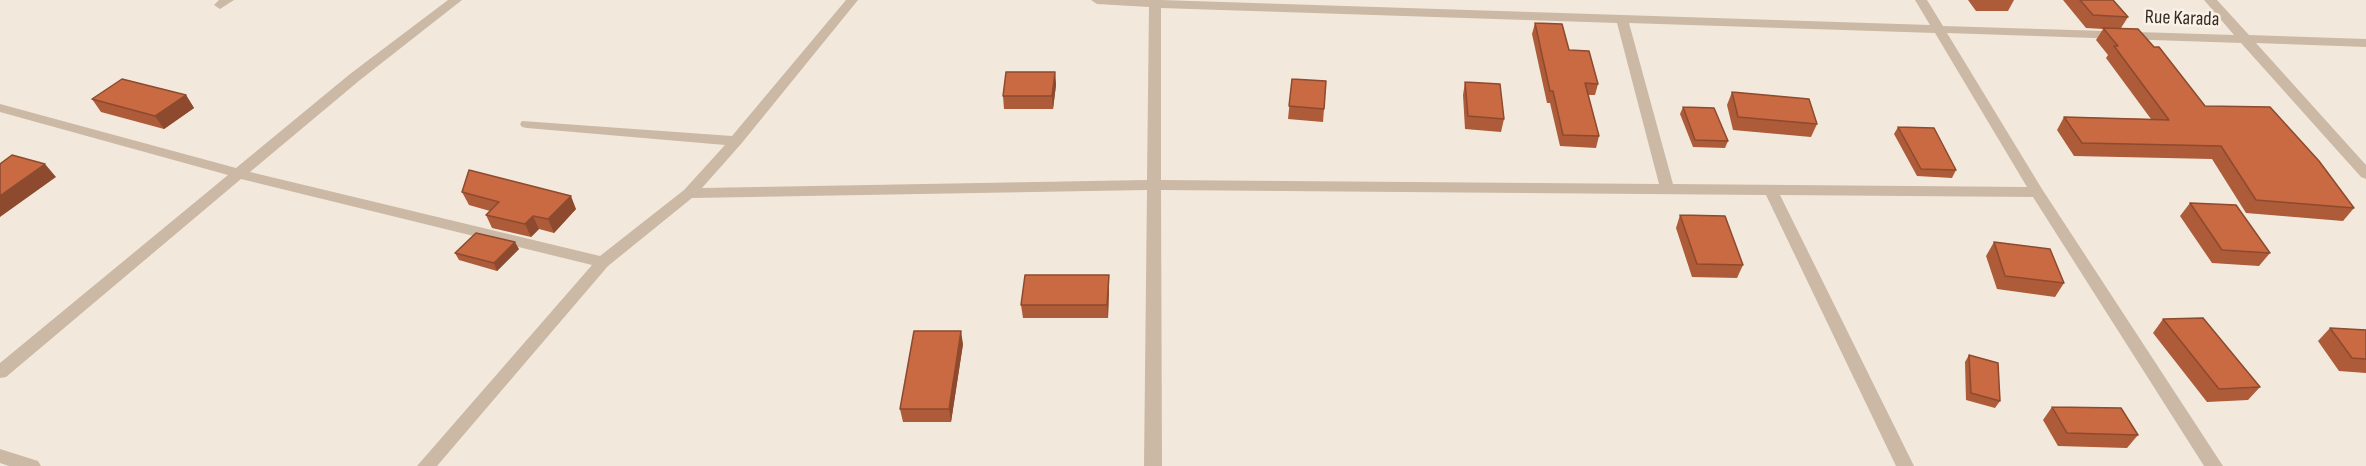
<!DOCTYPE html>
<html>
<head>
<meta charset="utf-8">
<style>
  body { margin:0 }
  canvas { display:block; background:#f2e8db }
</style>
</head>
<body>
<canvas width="2366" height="466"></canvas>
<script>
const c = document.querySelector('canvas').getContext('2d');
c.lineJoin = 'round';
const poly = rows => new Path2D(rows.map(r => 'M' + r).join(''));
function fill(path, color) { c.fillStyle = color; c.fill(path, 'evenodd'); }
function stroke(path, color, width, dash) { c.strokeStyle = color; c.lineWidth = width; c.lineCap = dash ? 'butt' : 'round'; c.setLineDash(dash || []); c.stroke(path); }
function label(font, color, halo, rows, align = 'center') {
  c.font = font + ' "Sofia Sans Condensed",sans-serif'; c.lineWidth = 5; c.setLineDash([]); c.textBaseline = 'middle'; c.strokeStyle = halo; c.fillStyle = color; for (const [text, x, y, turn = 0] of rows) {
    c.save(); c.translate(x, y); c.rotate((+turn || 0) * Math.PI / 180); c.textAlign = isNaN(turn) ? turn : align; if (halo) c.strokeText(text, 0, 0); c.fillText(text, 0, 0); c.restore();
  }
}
fill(poly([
  [219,0,234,0,220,9,214,5,219,0],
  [448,0,462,0,360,80,250,172,600,256,684,190,725,145,527,128,522,127,520,124,522,121,732,136,846,0,858,0,741,144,702,188,1147,180,1149,7,1097,4,1091,0,1161,0,1930,25,1915,0,1927,0,1943,26,2234,35,2204,0,2217,0,2249,35,2366,39,2366,47,2256,43,2366,165,2366,179,2361,177,2241,43,1947,33,2042,189,2223,466,2204,466,2033,197,1780,195,1914,466,1896,466,1766,195,1161,190,1162,466,1144,466,1147,190,692,198,608,266,437,466,417,466,592,265,241,179,6,377,0,378,0,363,228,175,0,112,0,104,236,168,350,74,448,0],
  [1161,8,1617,23,1659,184,1161,180,1161,8],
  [1629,23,1935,33,2027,187,1673,184,1629,23],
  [0,449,38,461,41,466,9,466,0,463,0,449]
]), '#cbb9a6');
fill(poly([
  [1968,0,2014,0,2008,11,1976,11],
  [2063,0,2113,0,2128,17,2121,28,2205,106,2354,208,2343,221,2246,213,2212,159,2074,156,2057,130,2064,117,2151,119,2106,58,2108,55,2096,40,2103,29,2086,28],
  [1535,23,1569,50,1598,84,1595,95,1588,95,1599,136,1596,148,1560,146,1550,103,1547,103,1532,34],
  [1055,72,1056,85,1053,109,1004,109,1003,96],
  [1292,79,1324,109,1323,122,1288,119],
  [1465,82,1504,119,1501,132,1465,129,1463,95],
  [1732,92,1817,124,1811,137,1733,130,1727,105],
  [186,95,194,108,164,129,101,112,92,99],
  [1683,107,1728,141,1725,148,1693,147,1680,114],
  [1898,127,1956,170,1952,178,1917,176,1894,134],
  [462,192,576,209,554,233,539,229,531,237,492,228,486,215,490,211,469,205],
  [2190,203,2270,253,2259,266,2212,263,2180,216],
  [1680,215,1743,265,1737,278,1692,277,1676,228],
  [1994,242,2064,283,2055,297,1997,289,1986,256],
  [519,249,497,271,459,260,455,253],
  [1109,288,1108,318,1023,318,1021,305],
  [2163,319,2260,387,2248,400,2207,402,2153,333],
  [2330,328,2366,330,2366,373,2339,371,2318,341],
  [963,344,951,422,903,422,900,409],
  [1969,355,2000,401,1995,408,1966,400,1965,362],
  [2052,407,2138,435,2127,448,2058,446,2043,420]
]), '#ad5b39');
fill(poly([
  [1055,72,1056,85,1053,109,1052,96],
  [186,95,194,108,164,129,155,116],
  [45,164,56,177,0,217,0,196],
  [571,196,576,209,554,233,548,219],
  [533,216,539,229,531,237,525,224],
  [515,242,519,249,497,271,494,263],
  [1109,275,1109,288,1108,318,1107,305],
  [961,331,963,344,951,422,949,409]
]), '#8d4a2e');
const building = poly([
  [2080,0,2113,0,2128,17,2093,15,2080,0],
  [1535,23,1562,24,1569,50,1589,51,1598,84,1585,83,1599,136,1563,135,1553,91,1550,91,1535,23],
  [2103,28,2138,29,2154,47,2159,47,2205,106,2270,107,2319,161,2354,208,2256,200,2221,146,2082,143,2064,117,2169,120,2114,46,2118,46,2103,28],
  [1006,72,1055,72,1052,96,1003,96,1006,72],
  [122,79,186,95,155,116,92,99,122,79],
  [1292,79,1326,81,1324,109,1289,106,1292,79],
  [1465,82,1500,84,1504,119,1468,116,1465,82],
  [1732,92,1809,99,1817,124,1738,117,1732,92],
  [1683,107,1714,108,1728,141,1695,140,1683,107],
  [1898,127,1934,128,1956,170,1921,169,1898,127],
  [12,155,45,164,0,196,0,164,12,155],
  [469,170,571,196,548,219,533,216,525,224,486,215,499,202,462,192,469,170],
  [2190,203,2236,205,2270,253,2222,250,2190,203],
  [1680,215,1725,216,1743,265,1697,264,1680,215],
  [476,233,515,242,494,263,455,253,476,233],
  [1994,242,2050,249,2064,283,2005,276,1994,242],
  [1025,275,1109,275,1107,305,1021,305,1025,275],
  [2203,318,2260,387,2219,389,2163,319,2203,318],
  [2330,328,2366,330,2366,359,2352,358,2330,328],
  [914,331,961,331,949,409,900,409,914,331],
  [1969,355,1998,363,2000,401,1971,393,1969,355],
  [2052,407,2121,408,2138,435,2067,433,2052,407]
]);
fill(building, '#c96a42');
stroke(building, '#8d4a2e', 1.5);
label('20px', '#372d27', '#faf2e7', [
  ["Rue Karada",2182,19,2]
]);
</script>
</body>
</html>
